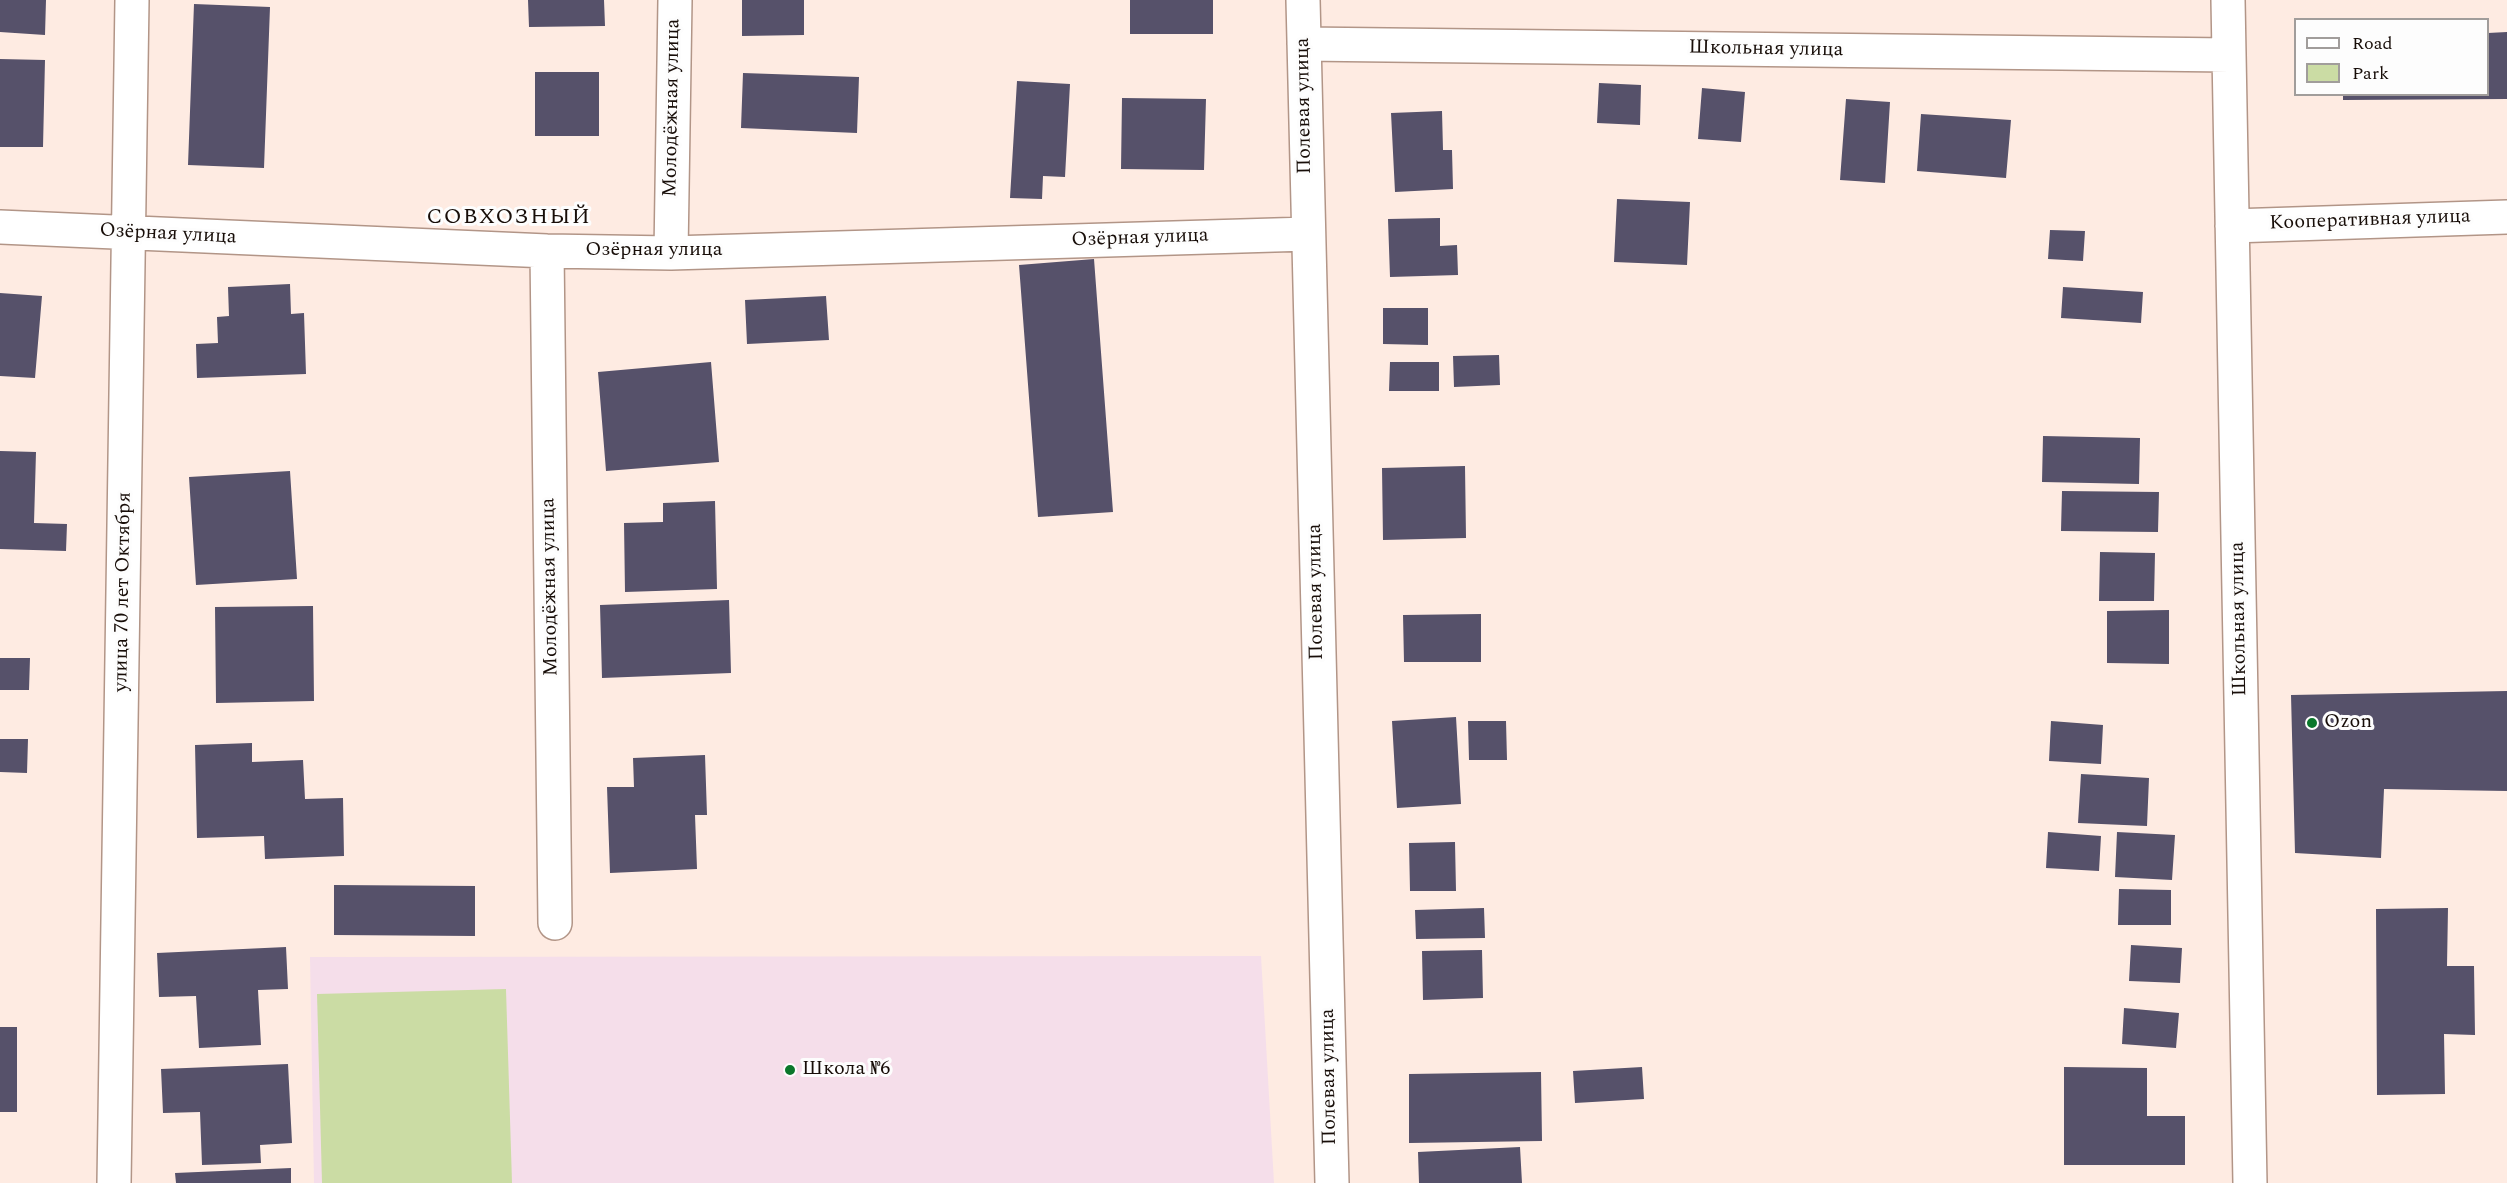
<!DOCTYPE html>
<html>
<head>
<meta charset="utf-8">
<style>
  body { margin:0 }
  #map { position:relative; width:2507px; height:1183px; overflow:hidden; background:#feebe2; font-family:Spectral,serif }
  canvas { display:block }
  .legend { position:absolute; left:2294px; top:18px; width:195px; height:78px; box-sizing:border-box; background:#fdfdfd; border:2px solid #a19d9b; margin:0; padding:8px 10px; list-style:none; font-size:18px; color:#170d08 }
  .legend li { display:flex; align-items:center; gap:12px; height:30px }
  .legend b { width:30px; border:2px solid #a19d9b }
</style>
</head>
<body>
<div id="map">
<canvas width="2507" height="1183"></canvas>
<ul class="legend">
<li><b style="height:8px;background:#fff"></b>Road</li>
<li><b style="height:16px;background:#cbdca4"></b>Park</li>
</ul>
</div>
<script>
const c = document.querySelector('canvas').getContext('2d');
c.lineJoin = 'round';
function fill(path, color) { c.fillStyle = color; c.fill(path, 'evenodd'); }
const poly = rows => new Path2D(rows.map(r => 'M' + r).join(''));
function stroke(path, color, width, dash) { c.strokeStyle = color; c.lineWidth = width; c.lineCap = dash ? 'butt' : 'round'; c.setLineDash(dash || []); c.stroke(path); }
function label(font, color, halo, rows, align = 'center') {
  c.font = font + ' Spectral,serif'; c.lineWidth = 6; c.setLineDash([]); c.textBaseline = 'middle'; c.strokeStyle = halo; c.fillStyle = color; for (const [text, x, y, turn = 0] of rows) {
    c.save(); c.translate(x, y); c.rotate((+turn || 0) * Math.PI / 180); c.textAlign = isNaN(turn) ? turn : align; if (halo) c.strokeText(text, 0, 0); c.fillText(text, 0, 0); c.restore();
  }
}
fill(poly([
  [1261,956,1274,1183,314,1183,310,957]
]), '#f5deea');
fill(poly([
  [506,989,512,1183,322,1183,317,994]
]), '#cbdca4');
fill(poly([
  [0,0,46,0,45,35,0,32],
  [528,0,604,0,605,26,529,27],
  [742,0,804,0,804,35,742,36],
  [1130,0,1213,0,1213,34,1130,34],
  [194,4,270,7,264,168,188,165],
  [2507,32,2507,99,2343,100,2343,94,2488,94,2488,33],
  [0,59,45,60,43,147,0,147],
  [535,72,599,72,599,136,535,136],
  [743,73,859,77,857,133,741,128],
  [1017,81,1070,84,1065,177,1043,176,1042,199,1010,198],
  [1599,83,1641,85,1640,125,1597,123],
  [1702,88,1745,92,1741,142,1698,139],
  [1122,98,1206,99,1204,170,1121,169],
  [1846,99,1890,102,1885,183,1840,180],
  [1442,111,1443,150,1452,150,1453,189,1395,192,1391,113],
  [1921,114,2011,120,2006,178,1917,171],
  [1617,199,1690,202,1687,265,1614,262],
  [1440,218,1440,246,1457,245,1458,275,1390,277,1388,219],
  [2050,230,2085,231,2083,261,2048,259],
  [1094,259,1113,512,1038,517,1019,265],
  [290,284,291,314,304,313,306,374,197,378,196,344,218,343,217,317,229,316,228,287],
  [2063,287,2143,292,2141,323,2061,318],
  [0,293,42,296,35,378,0,376],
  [826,296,829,340,747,344,745,300],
  [1383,308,1428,308,1428,345,1383,344],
  [1499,355,1500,385,1454,387,1453,356],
  [711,362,719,462,606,471,598,372],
  [1390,362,1439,362,1439,391,1389,391],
  [2043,436,2140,438,2139,484,2042,482],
  [0,451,36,452,34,523,67,524,66,551,0,549],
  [1465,466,1466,538,1383,540,1382,468],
  [290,471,297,579,196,585,189,477],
  [2062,491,2159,492,2158,532,2061,531],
  [715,501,717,589,625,592,624,523,663,522,663,503],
  [2100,552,2155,553,2154,601,2099,601],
  [729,600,731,673,602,678,600,605],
  [313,606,314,701,216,703,215,607],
  [2169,610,2169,664,2107,663,2107,611],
  [1481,614,1481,662,1404,662,1403,615],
  [0,658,30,658,29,690,0,690],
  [2507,691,2507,791,2384,789,2381,858,2295,853,2291,695],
  [1456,717,1461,804,1397,808,1392,721],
  [1468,721,1506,721,1507,760,1469,760],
  [2051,721,2103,725,2101,764,2049,761],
  [0,739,28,739,27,773,0,772],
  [252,743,252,762,303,760,305,799,343,798,344,856,265,859,264,836,197,838,195,745],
  [705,755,707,815,695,815,697,869,610,873,607,787,634,787,633,758],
  [2081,774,2149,778,2147,826,2078,823],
  [2048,832,2101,836,2099,871,2046,868],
  [2117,832,2175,835,2172,880,2115,877],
  [1455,842,1456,891,1410,891,1409,843],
  [334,885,475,886,475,936,334,935],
  [2119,889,2171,890,2171,925,2118,925],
  [1484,908,1485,938,1416,939,1415,910],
  [2448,908,2447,966,2474,966,2475,1035,2444,1034,2445,1094,2377,1095,2376,909],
  [2131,945,2182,948,2180,983,2129,981],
  [286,947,288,989,258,990,261,1045,199,1048,196,996,159,997,157,953],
  [1482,950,1483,998,1423,1000,1422,951],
  [2124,1008,2179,1013,2176,1048,2122,1044],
  [0,1027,17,1027,17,1112,0,1112],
  [288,1064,292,1143,260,1145,261,1163,202,1165,200,1112,163,1113,161,1069],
  [1642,1067,1644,1099,1575,1103,1573,1071],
  [2064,1067,2147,1068,2147,1116,2185,1116,2185,1165,2064,1165],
  [1541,1072,1542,1141,1409,1143,1409,1074],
  [1520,1147,1522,1183,1419,1183,1418,1152],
  [291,1168,291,1183,176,1183,175,1173]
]), '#56516a');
const minor = poly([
  [1303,0,1332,1183],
  [2228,0,2250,1183],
  [1304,44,2229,55],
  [2232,226,2507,217],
  [0,227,547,251,671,253,1308,234],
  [547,251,555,923],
  [671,253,675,0],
  [114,1183,132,0]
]);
stroke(minor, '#b29587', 36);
stroke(minor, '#fff', 33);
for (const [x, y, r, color] of [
  [2312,723,6,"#0a772b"],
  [790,1070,6,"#0a772b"]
]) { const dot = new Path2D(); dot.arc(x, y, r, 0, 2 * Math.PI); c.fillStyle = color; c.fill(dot); stroke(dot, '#fdfdfd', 2); }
label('20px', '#170d08', '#fdfdfd', [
  ["Школьная улица",1766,50,1],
  ["Полевая улица",1305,106,-91],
  ["Молодёжная улица",673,108,-89],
  ["Кооперативная улица",2370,221,-2],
  ["Озёрная улица",168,235,3],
  ["Озёрная улица",1140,239,-2],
  ["Озёрная улица",654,251],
  ["Молодёжная улица",551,587,-91],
  ["улица 70 лет Октября",124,592,-89],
  ["Полевая улица",1317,592,-91],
  ["Школьная улица",2240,619,-91],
  ["Полевая улица",1330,1077,-91]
]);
label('20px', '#170d08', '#fdfdfd', [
  ["Ozon",2324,723],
  ["Школа №6",802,1070]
], 'left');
c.letterSpacing = '1.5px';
label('22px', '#170d08', '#fdfdfd', [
  ["СОВХОЗНЫЙ",509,219]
]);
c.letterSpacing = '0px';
</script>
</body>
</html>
